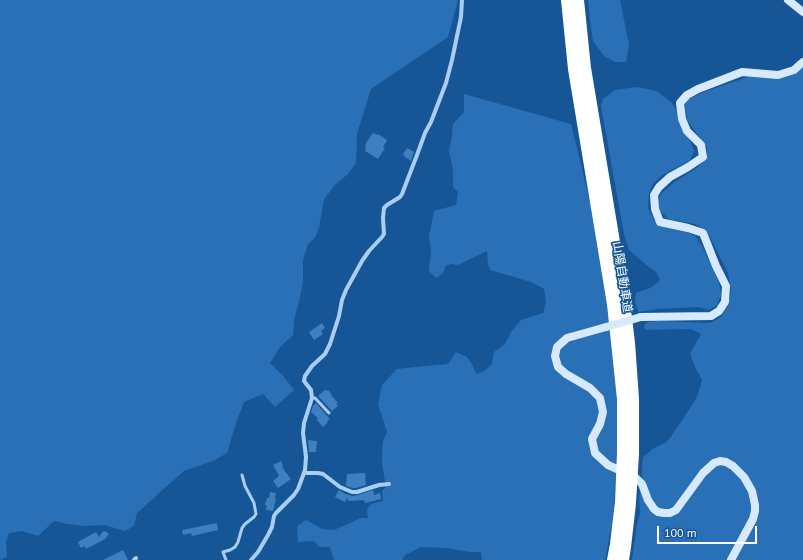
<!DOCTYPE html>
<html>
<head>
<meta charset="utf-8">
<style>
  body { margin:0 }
  #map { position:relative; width:803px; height:560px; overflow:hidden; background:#165697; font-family:"PT Sans",sans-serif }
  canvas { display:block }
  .scale { position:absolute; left:657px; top:526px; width:100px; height:18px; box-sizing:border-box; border:2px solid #fff; border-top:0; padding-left:5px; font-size:12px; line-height:14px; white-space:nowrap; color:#fff; -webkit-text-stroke:3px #165697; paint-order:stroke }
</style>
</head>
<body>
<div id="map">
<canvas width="803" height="560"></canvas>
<div class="scale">100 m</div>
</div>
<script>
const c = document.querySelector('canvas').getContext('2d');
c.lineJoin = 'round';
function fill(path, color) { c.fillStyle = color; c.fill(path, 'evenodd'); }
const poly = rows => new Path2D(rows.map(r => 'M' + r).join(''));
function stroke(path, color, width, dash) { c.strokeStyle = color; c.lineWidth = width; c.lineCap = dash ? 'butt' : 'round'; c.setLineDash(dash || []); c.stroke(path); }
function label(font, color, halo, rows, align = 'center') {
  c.font = font + ' "PT Sans","Noto Sans JP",sans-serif'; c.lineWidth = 3.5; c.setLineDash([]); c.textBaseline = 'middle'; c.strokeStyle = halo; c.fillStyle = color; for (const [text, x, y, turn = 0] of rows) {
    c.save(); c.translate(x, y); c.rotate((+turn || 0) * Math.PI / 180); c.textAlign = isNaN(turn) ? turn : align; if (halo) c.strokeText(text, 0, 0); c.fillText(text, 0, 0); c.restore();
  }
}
fill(poly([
  [0,0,458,0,448,37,371,89,357,134,356,163,348,174,335,185,324,199,319,228,315,238,308,244,303,260,303,281,300,298,294,320,293,335,280,347,270,363,284,377,294,390,275,407,263,394,244,402,236,423,227,453,215,460,184,471,137,513,134,526,125,531,104,525,84,526,67,524,54,521,38,536,22,531,9,533,6,542,7,557,0,560],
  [588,0,620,0,629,45,626,62,615,62,604,56,593,41,590,20],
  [803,68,803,560,632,560,637,524,640,514,639,499,642,475,642,468,643,457,654,448,667,442,685,416,697,397,702,380,695,367,690,354,701,334,691,329,645,330,644,326,647,322,659,321,710,323,721,317,729,305,731,290,728,273,707,231,695,224,669,219,660,211,657,202,661,194,673,183,698,167,707,157,707,148,687,120,685,106,688,99,707,91,730,83,748,77,780,78,798,72],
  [637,87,657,91,671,102,676,109,678,118,683,131,690,140,694,151,690,160,661,176,653,184,649,194,648,208,654,220,660,225,684,231,695,236,702,246,719,282,721,295,717,305,709,310,698,307,659,309,638,312,635,302,636,293,652,287,660,280,656,272,644,263,629,250,624,234,601,106,603,99,615,90],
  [464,94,571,124,609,279,617,386,618,451,613,519,605,560,482,560,481,552,470,552,446,548,421,547,405,555,402,560,334,560,330,547,320,547,314,541,298,542,297,526,306,520,322,529,334,530,361,518,368,518,367,509,371,504,383,501,382,491,386,487,382,464,382,450,383,441,387,432,378,404,382,385,397,369,425,366,448,364,456,352,467,357,472,364,476,374,484,371,492,364,494,352,505,344,511,332,521,320,543,313,546,302,544,289,531,282,490,270,488,264,487,251,458,265,451,264,446,266,443,273,436,278,429,271,431,251,429,237,434,211,456,205,458,192,453,187,453,170,449,151,452,137,453,124,464,112]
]), '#2970b6');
fill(poly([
  [373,133,378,135,378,134,387,140,383,147,385,148,378,159,365,151,366,143],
  [407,148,414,152,411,161,404,156,404,155,403,154],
  [322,323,325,328,321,331,323,334,314,340,309,332],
  [325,390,327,391,328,390,332,395,331,395,338,403,336,404,338,406,332,411,318,396],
  [316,403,330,419,327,421,328,422,323,427,316,419,318,418,311,412,313,406],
  [308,440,317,441,316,452,309,452],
  [281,461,283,466,282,467,291,479,278,488,273,481,279,476,273,465],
  [365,473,366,485,356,488,353,488,346,486,347,474],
  [339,490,347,495,347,494,352,496,358,495,373,490,374,495,380,493,381,499,365,503,364,500,349,501,347,498,345,502,335,497],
  [270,492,276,493,275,498,276,499,273,511,266,510,267,506,265,505,267,498,269,498],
  [217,523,218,530,192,536,191,533,183,535,182,530],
  [103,531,104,532,105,531,109,534,105,539,86,549,85,546,81,548,78,542,96,532,99,537],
  [123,550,128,560,103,560]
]), '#3e7fbf');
stroke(poly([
  [312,398,315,398,329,413],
  [226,560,223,552,230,550,235,547,238,542,242,528,245,524,254,517,256,514,254,503,245,486,242,475]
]), '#a9cef2', 3);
stroke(poly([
  [304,473,318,473,323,474,340,487,352,492,357,492,379,485,389,484],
  [134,560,136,558],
  [251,560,258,552,268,535,272,527,274,516,276,513,294,495,298,489,301,481,305,470,306,457,303,433,304,423,312,398,311,390,304,381,305,376,312,366,325,354,330,344,339,316,342,300,346,290,362,261,369,251,382,237,384,234,383,218,384,208,387,205,400,197,402,194,417,155,425,133,431,122,446,83,452,60,461,17,462,0]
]), '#a9cef2', 4);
stroke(poly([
  [788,0,803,12],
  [641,317,711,316,719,311,725,302,726,286,716,266,703,233,688,228,660,222,655,209,654,195,659,187,670,177,688,167,703,157,701,145,687,131,682,119,680,103,687,95,698,89,742,72,778,75,794,70,803,62],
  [606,327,567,338,557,347,555,356,558,367,566,374,590,388,600,398,603,412,600,424,592,439,595,453,608,465,635,477,642,484,648,500,654,509,658,512,664,513,670,513,676,510,703,473,714,463,720,461,726,462,733,466,744,477,752,491,755,505,755,511,753,519,731,560]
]), '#d7e9fc', 8);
stroke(poly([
  [567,0,574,69,613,304,623,399,623,453],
  [578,0,585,68,624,302,629,343,633,399,633,454]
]), '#fff', 12);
stroke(poly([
  [606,327,641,317]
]), '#d7e9fc', 8);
stroke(poly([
  [613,560,616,544,621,502,623,453],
  [623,560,625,547,630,503,633,454]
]), '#fff', 12);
label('12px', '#fff', '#165697', [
  ["山陽自動車道",622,277,81]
]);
</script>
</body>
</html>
